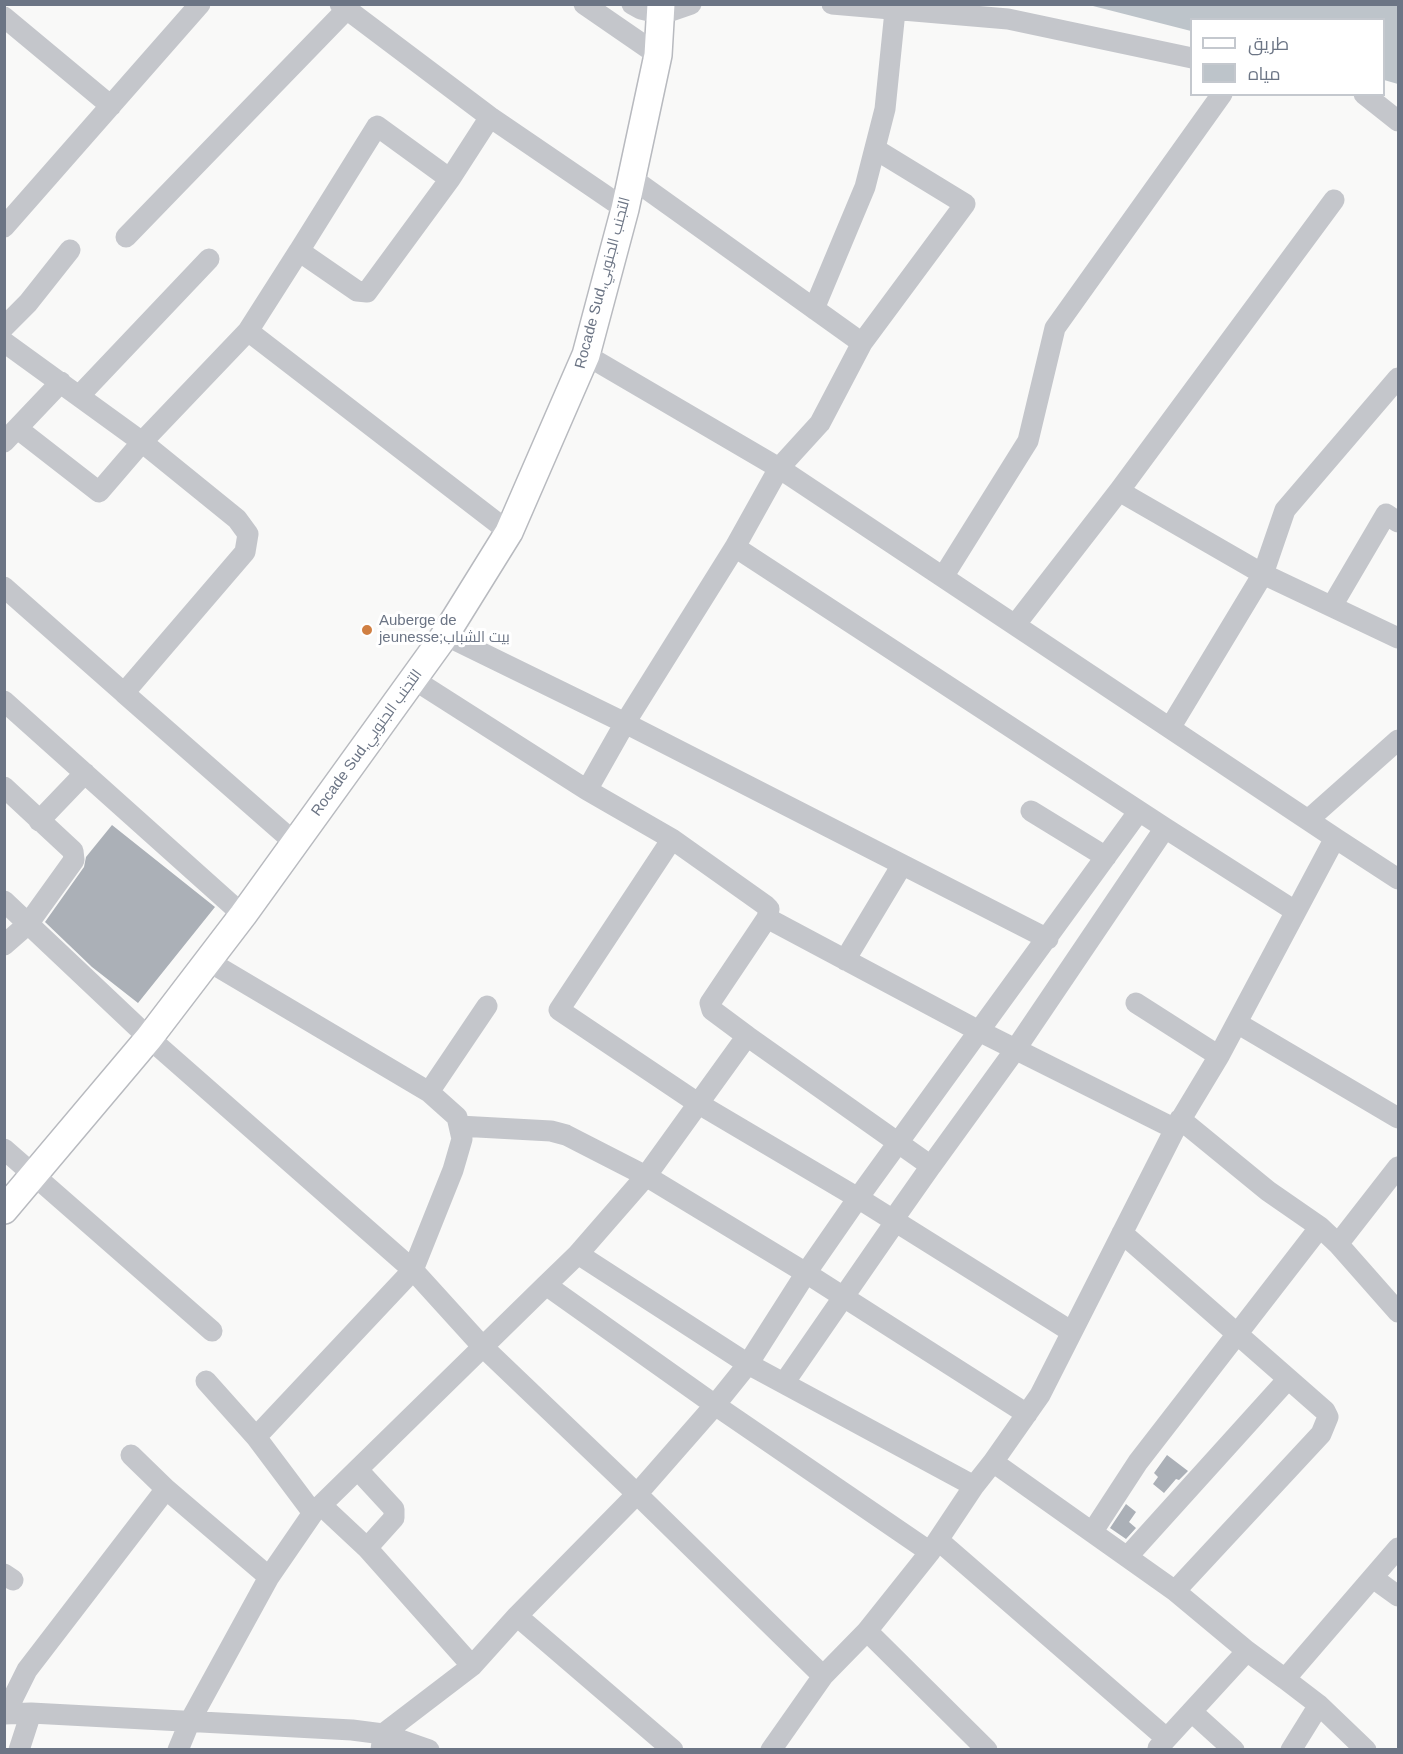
<!DOCTYPE html>
<html>
<head>
<meta charset="utf-8">
<style>
  body { margin:0 }
  #map { position:relative; width:1403px; height:1754px; overflow:hidden; background:#f9f9f8; font-family:Arial,Cairo,sans-serif }
  canvas { display:block }
  .frame { position:absolute; inset:0; border:6px solid #6c7585; pointer-events:none }
  .legend { position:absolute; left:1190px; top:18px; width:195px; height:78px; box-sizing:border-box; background:#fff; border:2px solid #c4c8ce; margin:0; padding:8px 10px; list-style:none; font-size:18px; color:#6c7585 }
  .legend li { display:flex; align-items:center; gap:12px; height:30px }
  .legend b { width:30px; border:2px solid #c4c8ce }
</style>
</head>
<body>
<div id="map">
<canvas width="1403" height="1754"></canvas>
<div class="frame"></div>
<ul class="legend">
<li><b style="height:8px;background:#fff"></b>طريق</li>
<li><b style="height:16px;background:#bdc4ca"></b>مياه</li>
</ul>
</div>
<script>
const c = document.querySelector('canvas').getContext('2d');
c.lineJoin = 'round';
function fill(path, color) { c.fillStyle = color; c.fill(path, 'evenodd'); }
const poly = rows => new Path2D(rows.map(r => 'M' + r).join(''));
function stroke(path, color, width, dash) { c.strokeStyle = color; c.lineWidth = width; c.lineCap = dash ? 'butt' : 'round'; c.setLineDash(dash || []); c.stroke(path); }
function label(font, color, halo, rows, align = 'center') {
  c.font = font + ' Arial,Cairo,sans-serif'; c.lineWidth = 6; c.setLineDash([]); c.textBaseline = 'middle'; c.strokeStyle = halo; c.fillStyle = color; for (const [text, x, y, turn = 0] of rows) {
    c.save(); c.translate(x, y); c.rotate((+turn || 0) * Math.PI / 180); c.textAlign = isNaN(turn) ? turn : align; if (halo) c.strokeText(text, 0, 0); c.fillText(text, 0, 0); c.restore();
  }
}
fill(poly([
  [1089,5,1398,5,1398,84,1384,80,1384,20,1192,20,1191,31]
]), '#bdc4ca');
fill(poly([
  [112,825,215,907,138,1003,92,967,45,922,84,867,86,857],
  [1167,1455,1188,1471,1179,1480,1176,1479,1164,1493,1153,1484,1158,1477,1154,1473],
  [1126,1504,1136,1512,1129,1522,1136,1528,1126,1539,1110,1528]
]), '#abb0b7');
const major = poly([
  [4,1210,149,1038,243,915,445,635,509,532,586,355,625,209,658,55,661,4]
]);
stroke(major, '#b8babf', 30);
stroke(poly([
  [340,4,490,117,625,209],
  [584,4,658,55],
  [632,4,641,9,662,14,691,4],
  [832,4,1008,19,1192,58],
  [4,17,111,106],
  [1364,94,1398,121],
  [630,177,862,343,820,423,779,468,735,547,1165,828,1295,911],
  [450,179,377,126,299,251,357,291,367,292,450,179,490,117],
  [4,227,200,4],
  [126,237,347,9],
  [814,309,865,187,885,109,895,11],
  [4,327,28,303,70,250],
  [248,331,509,532],
  [4,342,142,442,237,519,248,534,245,552,124,693,4,587],
  [862,343,965,204,875,149],
  [586,355,779,468,1335,838,1219,1056,1175,1129,1040,1395,993,1462,974,1486,930,1552,867,1631,823,1676,771,1750],
  [79,396,209,259],
  [18,429,99,492,142,442,248,331,299,251],
  [4,442,61,382],
  [1119,491,1334,200],
  [943,577,1028,441,1055,328,1222,94],
  [1332,606,1386,514,1398,522],
  [1015,625,1119,491,1263,574,1398,638],
  [445,635,625,723,735,547],
  [413,679,587,790,625,723,1048,939],
  [124,693,295,843],
  [4,701,243,915],
  [1170,728,1263,574,1285,510,1398,378],
  [4,787,73,851,74,860,28,924,4,945],
  [587,790,672,839,765,905,769,909,767,918,979,1031,1139,811],
  [1031,811,1106,857],
  [1308,820,1398,740],
  [39,821,85,773],
  [1335,838,1398,879],
  [672,839,559,1010,699,1104,858,1198,1072,1332],
  [4,901,149,1038,413,1270,482,1346,637,1494,823,1676],
  [845,960,902,865],
  [1136,1003,1219,1056],
  [1237,1023,1398,1118],
  [747,1036,931,1166,893,1220],
  [429,1092,487,1006],
  [1180,1119,1268,1191,1320,1227,1338,1244,1398,1312],
  [459,1126,551,1131,566,1135,646,1176,806,1273,1027,1414],
  [4,1149,212,1331],
  [931,1166,1015,1050,1165,828],
  [1122,1233,1325,1411,1328,1417,1321,1434,1175,1591],
  [1338,1244,1398,1167],
  [578,1254,646,1176,747,1036,712,1010,710,1003,767,918],
  [546,1285,578,1254,748,1364,974,1486],
  [206,1381,256,1437],
  [784,1383,896,1221],
  [131,1455,166,1489],
  [993,1462,1175,1591,1247,1651,1285,1679,1398,1548],
  [358,1470,394,1509,394,1518,367,1548],
  [321,1505,367,1548,472,1666],
  [313,1513,546,1285,715,1405,930,1552],
  [1093,1531,1138,1462,1320,1227],
  [938,1540,1166,1738],
  [1128,1556,1288,1379],
  [4,1574,13,1580],
  [1373,1578,1398,1596],
  [867,1631,987,1750],
  [1285,1679,1319,1705,1366,1750],
  [1192,1712,1234,1750],
  [4,1714,31,1713,352,1730,383,1734,429,1750],
  [5,1714,27,1670,166,1489,269,1577],
  [1158,1748,1247,1651],
  [19,1750,31,1713],
  [178,1750,190,1721,269,1577,313,1513,256,1437,413,1270,453,1170,462,1139,457,1117,429,1092,208,961],
  [381,1750,383,1734,472,1666,517,1616],
  [673,1750,517,1616,637,1494,715,1405,748,1364,806,1273,858,1198,979,1031,1175,1129],
  [1291,1750,1319,1705]
]), '#c4c6cb', 21);
stroke(major, '#fff', 27);
for (const [x, y, r, color] of [
  [367,630,6,"#d07f42"]
]) { const dot = new Path2D(); dot.arc(x, y, r, 0, 2 * Math.PI); c.fillStyle = color; c.fill(dot); stroke(dot, '#fff', 2); }
label('15px', '#6c7585', '#fff', [
  ["Rocade Sud,التجنب الجنوبي",603,283,-75],
  ["Rocade Sud,التجنب الجنوبي",367,743,-54]
]);
label('15px', '#6c7585', '#fff', [
  ["Auberge de",379,621],
  ["jeunesse;بيت الشباب",379,638]
], 'left');
</script>
</body>
</html>
